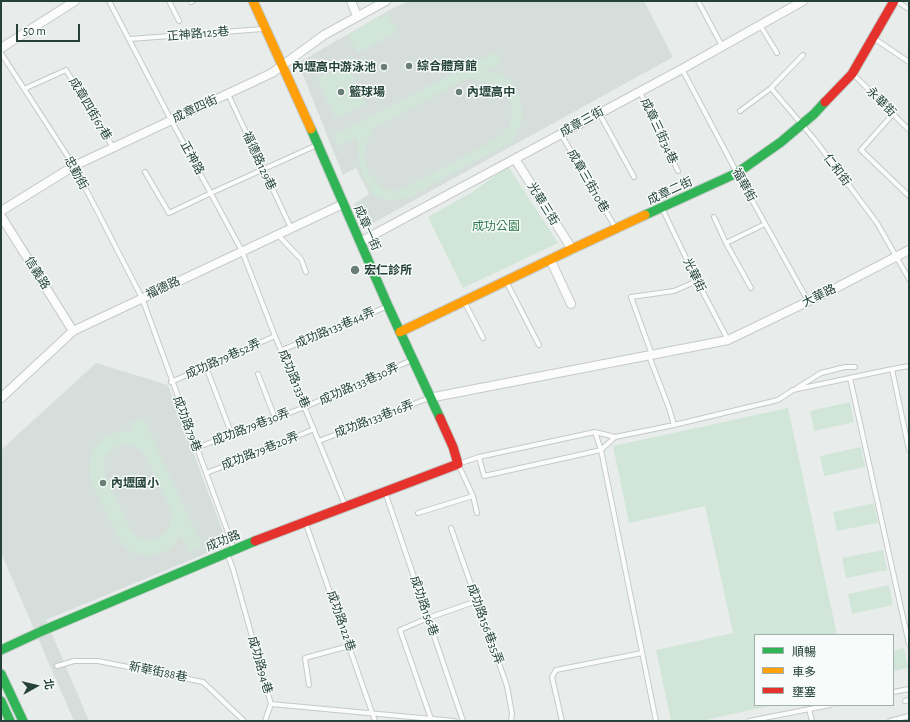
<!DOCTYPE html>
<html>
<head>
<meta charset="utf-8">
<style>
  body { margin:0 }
  #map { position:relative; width:910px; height:722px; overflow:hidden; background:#e8edeb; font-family:"Alegreya Sans","Noto Sans TC",sans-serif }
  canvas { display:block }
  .frame { position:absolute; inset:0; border:2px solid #24423a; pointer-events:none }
  .legend { position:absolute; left:754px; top:634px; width:140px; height:72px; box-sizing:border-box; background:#f7fbf9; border:1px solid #a3b1ad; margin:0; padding:5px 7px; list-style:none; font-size:12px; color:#24423a }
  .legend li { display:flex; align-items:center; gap:8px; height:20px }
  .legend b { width:20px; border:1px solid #a3b1ad }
  .north { position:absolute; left:16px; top:666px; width:40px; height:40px; -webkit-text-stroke:3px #f7fbf9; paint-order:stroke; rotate:82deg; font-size:11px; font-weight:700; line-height:16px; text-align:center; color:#24423a }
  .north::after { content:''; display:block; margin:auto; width:14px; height:18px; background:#24423a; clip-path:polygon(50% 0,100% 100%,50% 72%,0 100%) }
  .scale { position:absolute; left:16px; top:24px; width:64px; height:18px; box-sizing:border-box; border:2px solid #24423a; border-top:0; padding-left:5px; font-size:12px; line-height:14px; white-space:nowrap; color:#24423a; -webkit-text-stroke:3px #f7fbf9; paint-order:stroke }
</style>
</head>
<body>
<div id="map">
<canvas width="910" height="722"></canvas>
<div class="frame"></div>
<ul class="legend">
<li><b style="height:5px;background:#30b455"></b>順暢</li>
<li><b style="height:5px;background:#ff9f0a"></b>車多</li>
<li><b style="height:5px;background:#e5322d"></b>壅塞</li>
</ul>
<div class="north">北</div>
<div class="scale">50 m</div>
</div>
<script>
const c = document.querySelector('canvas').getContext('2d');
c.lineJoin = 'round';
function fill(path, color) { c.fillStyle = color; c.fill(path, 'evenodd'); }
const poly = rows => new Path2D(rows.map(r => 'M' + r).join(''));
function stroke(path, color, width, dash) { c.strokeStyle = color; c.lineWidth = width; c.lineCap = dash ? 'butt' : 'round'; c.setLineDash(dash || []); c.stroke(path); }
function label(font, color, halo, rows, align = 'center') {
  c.font = font + ' "Alegreya Sans","Noto Sans TC",sans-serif'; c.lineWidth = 3; c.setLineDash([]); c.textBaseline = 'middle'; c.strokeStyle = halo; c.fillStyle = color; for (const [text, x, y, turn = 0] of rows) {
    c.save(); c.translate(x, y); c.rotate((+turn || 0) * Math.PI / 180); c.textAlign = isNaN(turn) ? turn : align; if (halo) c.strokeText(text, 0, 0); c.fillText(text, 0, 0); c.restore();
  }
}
fill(poly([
  [410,1,644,1,673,57,364,228,354,204,369,194,356,168,343,175,298,63,393,8],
  [96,363,168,385,226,540,224,546,46,620,89,721,74,721,1,553,1,450]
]), '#d6dedb');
fill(poly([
  [387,13,397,32,358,53,348,35],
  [495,52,501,63,481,73,501,73,511,82,518,92,523,116,520,127,512,141,405,199,388,200,374,196,364,179,359,162,357,138,338,146,333,136],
  [468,78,492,83,501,87,508,97,513,112,510,125,501,136,402,190,393,191,384,189,369,173,364,156,367,141,373,128],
  [347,64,366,104,336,119,317,79],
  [508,166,558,243,463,288,428,217,474,191],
  [850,402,854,422,814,431,810,411],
  [788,408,837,635,755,635,755,705,774,705,700,721,671,721,656,650,733,633,705,506,629,523,613,446],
  [143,418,202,546,190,552,181,534,178,540,169,549,157,554,145,555,132,552,122,544,92,482,89,472,90,460,94,449,101,440,111,434,122,431,134,431,131,423],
  [129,444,136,447,142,451,146,457,171,510,172,517,168,529,163,535,157,538,149,540,142,539,135,535,130,529,105,475,103,462,109,452,115,447,122,445],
  [861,447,865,467,824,476,820,456],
  [874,503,878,523,837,531,833,512],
  [883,550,887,570,846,578,842,558],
  [889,585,893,605,852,614,848,594],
  [904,648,908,668,893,671,893,651]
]), '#d1e6d8');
const lane = poly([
  [109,1,171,120,242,251,275,336,345,505],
  [169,1,179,21],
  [698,1,722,46],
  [896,1,909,9],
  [191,2,193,1],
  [760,25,777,53],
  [130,39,263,29],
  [875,39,909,62],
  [1,53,74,166,142,298,234,549],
  [682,69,737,173,808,301],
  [854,75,909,130],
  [771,88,815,140,877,223,909,279],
  [24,89,66,70,113,147],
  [640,92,678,171],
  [228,94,291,228],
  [740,111,771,88,803,55],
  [599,113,634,177],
  [893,114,861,150,909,196],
  [561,134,615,227],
  [145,172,169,213,211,193,317,145],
  [662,208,697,281,728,340],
  [714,217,726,243],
  [278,235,301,259,306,272],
  [507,283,539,345],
  [751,288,726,243,765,224],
  [465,303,483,338],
  [282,350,386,307],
  [652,355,631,297,674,291,697,281],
  [206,367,232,435],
  [892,369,909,366],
  [258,374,275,418],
  [850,378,909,644],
  [171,382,275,336],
  [797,388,821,373,845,367,855,367],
  [674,425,778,400,793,390,892,369,909,450],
  [595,432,601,450,656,721],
  [615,437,601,450,484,476,479,457,595,432,615,437,674,425,669,408,649,356],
  [319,441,429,398],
  [196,448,305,407,412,360],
  [206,473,246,458,314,429],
  [385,492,463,721],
  [418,513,473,496],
  [477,513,473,496,458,464,479,457],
  [306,524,375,721],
  [451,528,507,686,512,714,511,721],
  [227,553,233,569,271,704],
  [57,666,74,661,98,661,203,682,244,721],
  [309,685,305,658,349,646],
  [893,692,909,689],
  [905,701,909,700],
  [271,704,454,721],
  [809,709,812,721],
  [431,719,400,630,428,618,477,601],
  [265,721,271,704],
  [562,721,552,677,556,670,642,653],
  [749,721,830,705],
  [890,721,909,716]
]);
const street = poly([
  [351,1,357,16],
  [1,48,75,1],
  [515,159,572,249],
  [1,211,74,166,272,73,324,35,386,1],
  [1,216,73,331],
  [360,242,682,69,803,1],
  [550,259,571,304],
  [1,398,73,331,343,204],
  [429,398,728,340,832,290,909,250]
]);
const fast = poly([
  [311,129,388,306,440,418],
  [645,215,737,173,781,142,814,114,825,102],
  [1,650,42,631,255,541],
  [1,674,23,721],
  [1,701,10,721]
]);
const slow = poly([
  [253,1,311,129],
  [400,332,572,249,645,215]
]);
const jam = poly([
  [825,102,852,74,894,1],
  [255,541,458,464,453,447,440,418]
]);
stroke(lane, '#c5cac8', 6);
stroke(street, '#c5cac8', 10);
stroke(fast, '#c3cbc8', 11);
stroke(slow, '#c3cbc8', 11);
stroke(jam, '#c3cbc8', 11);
stroke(lane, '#fcfcfc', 4);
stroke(street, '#fcfcfc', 8);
stroke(fast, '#30b455', 9);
stroke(slow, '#ff9f0a', 9);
stroke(jam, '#e5322d', 9);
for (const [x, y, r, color] of [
  [409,66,4,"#697e78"],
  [384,67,4,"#697e78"],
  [341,92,4,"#697e78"],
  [459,92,4,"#697e78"],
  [355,270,5,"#697e78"],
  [103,483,4,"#697e78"]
]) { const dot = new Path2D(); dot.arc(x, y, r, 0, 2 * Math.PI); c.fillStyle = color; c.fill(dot); stroke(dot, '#f7fbf9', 1.5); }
label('12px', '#24423a', '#f7fbf9', [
  ["正神路125巷",198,34,-5],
  ["永華街",881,102,45],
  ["成章四街67巷",90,109,59],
  ["成章四街",195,109,-25],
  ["成章三街",582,122,-29],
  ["成章三街34巷",659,131,65],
  ["正神路",192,158,61],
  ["福德路129巷",259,161,65],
  ["仁和街",837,170,53],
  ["忠勤街",76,173,61],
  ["成章三街10巷",588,181,60],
  ["福華街",744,185,61],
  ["成章二街",670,191,-25],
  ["光華三街",543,204,58],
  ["成章一街",367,228,66],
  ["信義路",37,273,58],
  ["光華街",694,275,64],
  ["福德路",163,288,-25],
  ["大華路",819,296,-26],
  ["成功路133巷44弄",335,328,-23],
  ["成功路79巷52弄",223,359,-24],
  ["成功路133巷",294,379,67],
  ["成功路133巷30弄",359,384,-24],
  ["成功路133巷16弄",374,419,-21],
  ["成功路79巷",187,424,69],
  ["成功路79巷30弄",251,427,-21],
  ["成功路79巷20弄",260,451,-22],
  ["成功路",223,541,-22],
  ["成功路156巷",424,606,71],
  ["成功路122巷",341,621,71],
  ["成功路156巷35弄",485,624,70],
  ["成功路94巷",260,665,74],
  ["新華街88巷",158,672,11]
]);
label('bold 12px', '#24423a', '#f7fbf9', [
  ["綜合體育館",417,66],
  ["內壢高中游泳池",376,67,"right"],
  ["籃球場",349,92],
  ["內壢高中",467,92],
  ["宏仁診所",364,270],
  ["內壢國小",111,483]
], 'left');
label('12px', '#2d7a4b', '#f7fbf9', [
  ["成功公園",496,226]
]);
</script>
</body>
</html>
